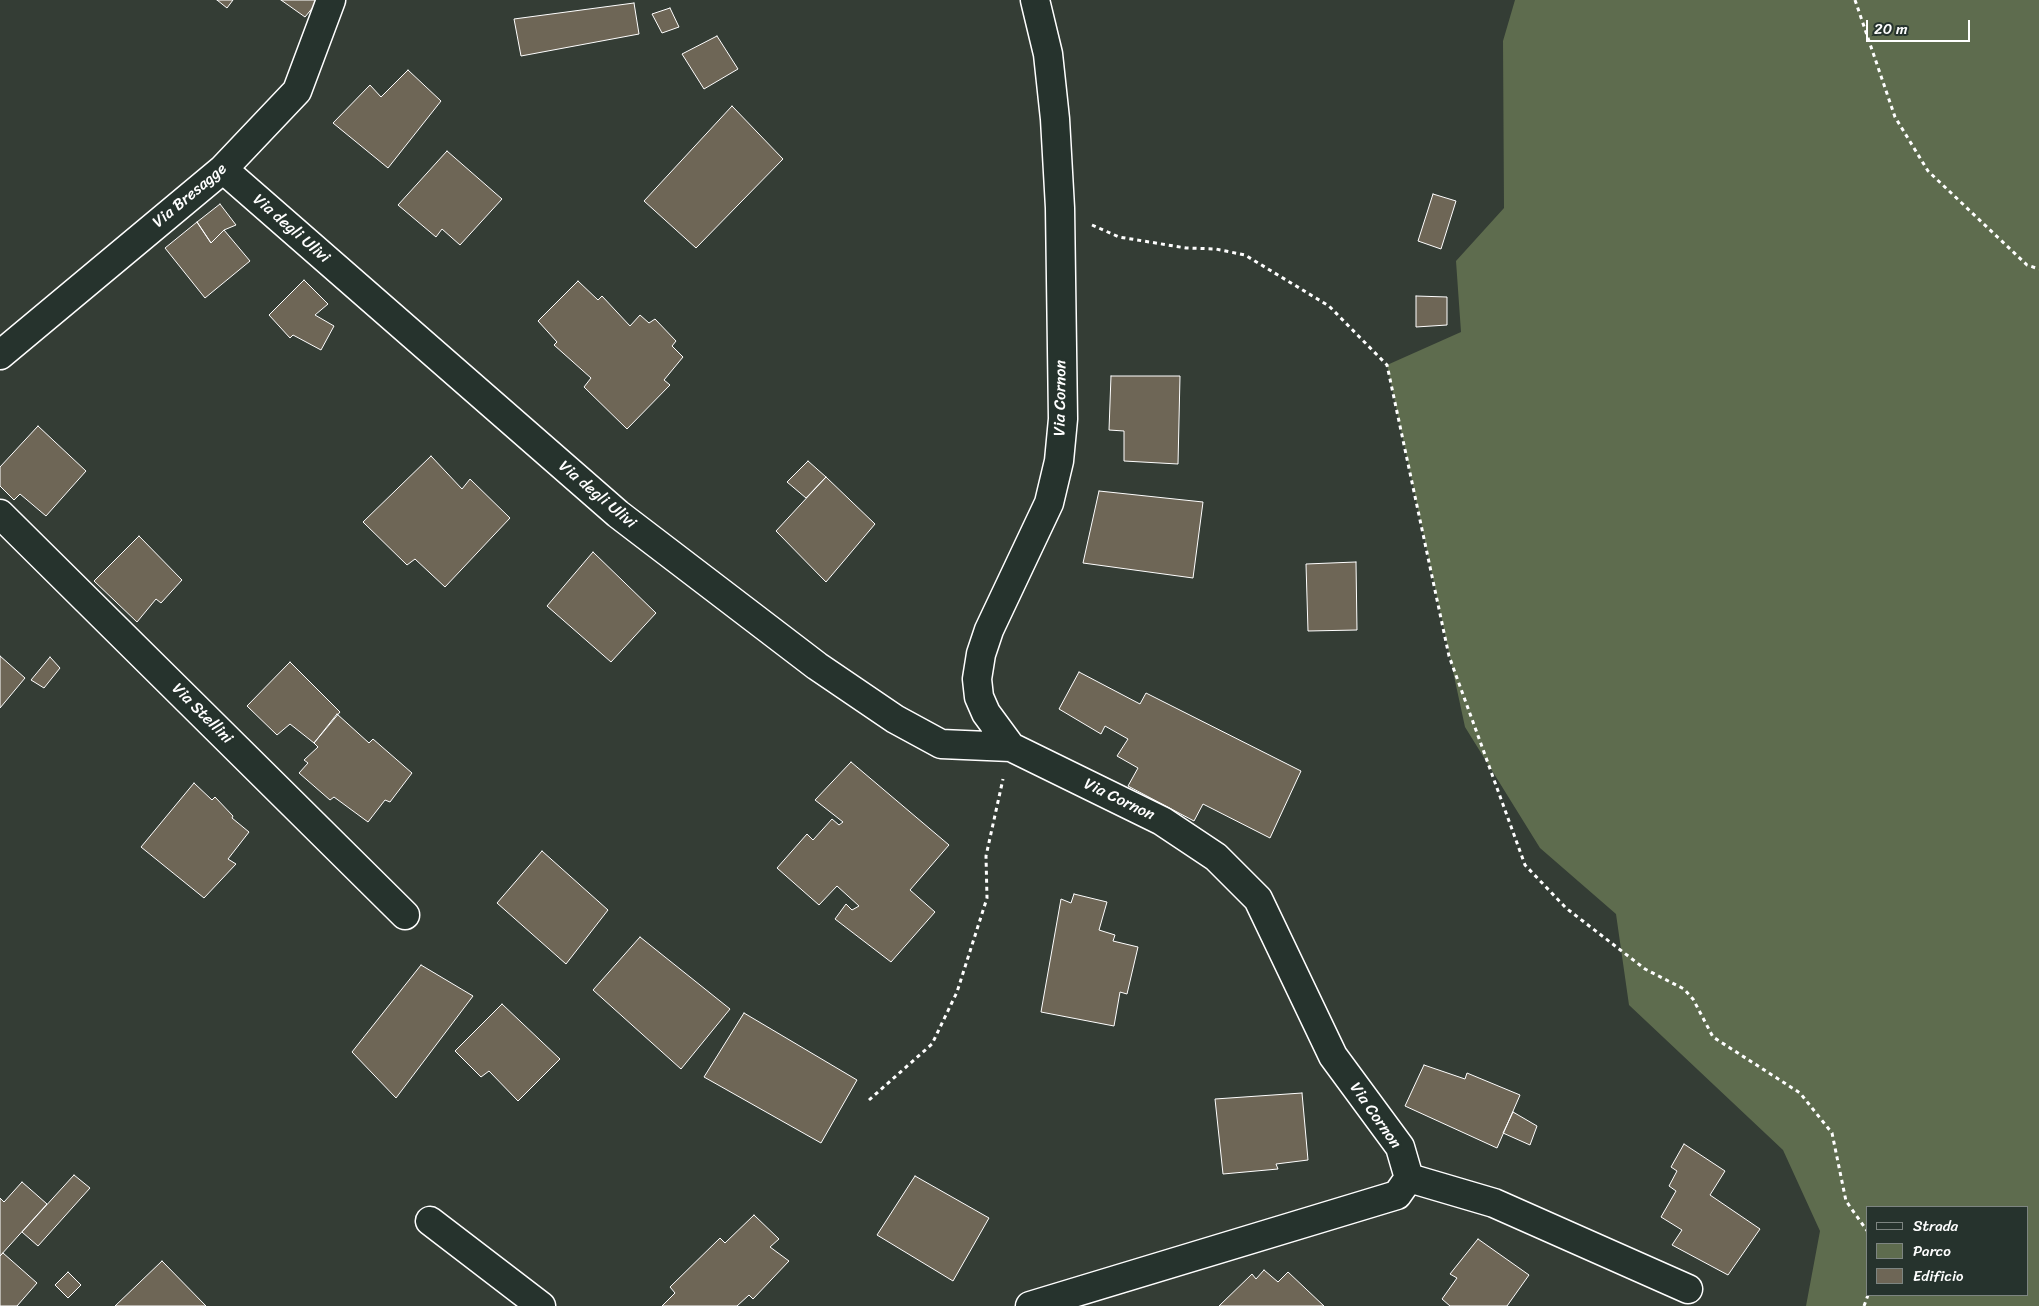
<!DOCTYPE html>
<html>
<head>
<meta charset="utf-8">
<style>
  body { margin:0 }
  #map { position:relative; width:2039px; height:1306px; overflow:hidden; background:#343d35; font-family:Sriracha,sans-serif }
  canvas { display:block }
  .legend { position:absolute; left:1866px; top:1206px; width:162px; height:90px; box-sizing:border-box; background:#26332d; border:1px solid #7d8581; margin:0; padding:6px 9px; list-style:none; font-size:15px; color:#fff }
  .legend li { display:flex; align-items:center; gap:10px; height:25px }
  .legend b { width:25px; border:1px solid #7d8581 }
  .scale { position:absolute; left:1866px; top:20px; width:104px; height:22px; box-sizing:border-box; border:2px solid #fff; border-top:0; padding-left:6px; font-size:15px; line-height:18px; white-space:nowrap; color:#fff; -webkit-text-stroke:4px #26332d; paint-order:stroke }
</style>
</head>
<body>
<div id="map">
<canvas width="2039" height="1306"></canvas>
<ul class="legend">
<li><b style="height:6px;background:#26332d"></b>Strada</li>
<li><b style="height:14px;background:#5e6c4e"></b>Parco</li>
<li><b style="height:14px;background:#6e6656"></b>Edificio</li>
</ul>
<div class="scale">20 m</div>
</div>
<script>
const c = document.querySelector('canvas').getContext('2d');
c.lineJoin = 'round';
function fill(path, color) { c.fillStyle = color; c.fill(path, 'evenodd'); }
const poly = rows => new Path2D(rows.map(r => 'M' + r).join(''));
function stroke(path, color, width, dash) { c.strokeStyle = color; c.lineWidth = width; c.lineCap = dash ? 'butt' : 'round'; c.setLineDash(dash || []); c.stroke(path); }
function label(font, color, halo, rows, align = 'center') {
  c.font = font + ' Sriracha,sans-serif'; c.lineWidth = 5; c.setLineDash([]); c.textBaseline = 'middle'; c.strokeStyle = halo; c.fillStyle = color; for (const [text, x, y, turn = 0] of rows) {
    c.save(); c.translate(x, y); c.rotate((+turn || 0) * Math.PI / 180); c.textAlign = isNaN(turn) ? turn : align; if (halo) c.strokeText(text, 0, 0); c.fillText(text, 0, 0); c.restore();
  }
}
fill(poly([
  [1515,0,2039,0,2039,1306,1806,1306,1820,1231,1783,1150,1629,1005,1616,914,1540,848,1465,727,1387,365,1461,332,1456,261,1504,208,1503,41],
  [1868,1207,2028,1207,2028,1295,1868,1295]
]), '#5e6c4e');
const building = poly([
  [217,0,233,0,227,8,217,0],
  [281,0,319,0,305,17,281,0],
  [634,3,639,34,521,56,514,19,634,3],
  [670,8,679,27,662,33,652,14,670,8],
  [717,36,738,69,704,89,682,54,717,36],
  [408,70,441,101,388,168,333,123,370,85,381,97,408,70],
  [732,106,783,159,696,248,644,201,732,106],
  [447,151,502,199,460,245,442,229,436,237,398,205,447,151],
  [1433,194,1456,201,1441,249,1418,241,1433,194],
  [220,204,236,225,224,230,211,243,197,222,220,204],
  [197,222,211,243,224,230,250,261,205,298,165,248,197,222],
  [304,280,328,304,315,315,334,326,321,350,293,335,290,338,269,315,304,280],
  [578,281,598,300,602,296,630,326,640,315,649,323,655,319,676,341,672,346,683,357,664,380,670,385,627,429,584,387,591,378,554,345,557,342,538,321,578,281],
  [1416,296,1447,297,1447,325,1416,327,1416,296],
  [1111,376,1180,376,1178,464,1124,461,1124,431,1109,430,1111,376],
  [38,426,86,471,46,516,20,494,14,500,0,486,0,467,38,426],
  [431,456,462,489,470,479,510,518,445,587,415,559,407,565,363,522,431,456],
  [808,461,826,477,806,498,787,482,808,461],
  [826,477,875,524,826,582,776,531,826,477],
  [1099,491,1203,502,1193,578,1083,563,1099,491],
  [139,536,182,580,161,603,156,599,137,622,94,581,139,536],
  [593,552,656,613,611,662,547,606,593,552],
  [1356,562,1357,630,1308,631,1306,564,1356,562],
  [0,656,25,678,0,708,0,656],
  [50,657,60,668,44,688,31,680,50,657],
  [290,662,340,712,314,743,290,724,277,735,247,706,290,662],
  [1079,672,1140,704,1146,693,1301,771,1270,838,1203,804,1194,821,1128,786,1138,768,1117,756,1128,739,1105,726,1101,734,1059,709,1079,672],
  [337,714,369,743,373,739,412,773,390,802,385,800,368,822,334,797,330,800,299,773,308,763,304,760,318,747,314,743,337,714],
  [851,762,949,845,910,890,935,912,891,962,835,919,846,904,852,910,859,906,837,886,819,905,777,868,807,834,813,840,832,819,839,825,843,822,815,800,851,762],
  [194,783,212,800,215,797,233,816,232,818,249,832,228,859,236,864,204,898,141,847,194,783],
  [542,851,608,910,566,964,497,903,542,851],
  [1074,894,1107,902,1099,930,1115,935,1113,941,1138,947,1127,994,1120,992,1114,1026,1041,1012,1061,899,1071,903,1074,894],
  [640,937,730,1009,681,1069,593,990,640,937],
  [421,965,473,996,396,1098,352,1052,421,965],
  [502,1004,560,1059,518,1101,489,1071,481,1077,455,1051,502,1004],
  [744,1013,857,1080,821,1143,704,1077,744,1013],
  [1424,1065,1465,1079,1467,1073,1520,1095,1497,1148,1405,1106,1424,1065],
  [1302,1093,1308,1160,1276,1164,1278,1169,1223,1174,1215,1099,1302,1093],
  [1513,1112,1537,1126,1530,1145,1503,1133,1513,1112],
  [1684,1144,1725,1171,1710,1195,1760,1229,1728,1275,1672,1245,1682,1230,1661,1217,1676,1191,1669,1186,1677,1171,1671,1167,1684,1144],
  [74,1175,90,1188,38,1246,22,1232,74,1175],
  [915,1176,989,1218,953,1281,877,1235,915,1176],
  [22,1182,47,1204,0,1256,0,1198,4,1202,22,1182],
  [754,1215,779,1239,770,1247,789,1261,753,1299,749,1295,737,1306,662,1306,675,1293,670,1287,720,1238,725,1243,754,1215],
  [1478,1239,1529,1275,1507,1306,1450,1306,1442,1299,1457,1278,1450,1274,1478,1239],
  [3,1253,37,1283,17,1306,0,1306,0,1256,3,1253],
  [162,1261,206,1306,115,1306,162,1261],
  [1264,1270,1278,1282,1288,1272,1324,1306,1219,1306,1252,1274,1256,1279,1264,1270],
  [68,1272,81,1285,68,1298,55,1285,68,1272]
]);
fill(building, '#6e6656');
stroke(building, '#fff', 1);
const minor = poly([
  [223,169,618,514,817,666,895,719,941,744,1011,747],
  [0,355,223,169,297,91,331,0],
  [0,514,405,915],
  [1409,1178,1494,1203,1688,1289],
  [430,1221,541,1306],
  [1030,1306,1397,1195,1409,1178,1400,1147,1333,1056,1258,899,1216,857,1162,821,1011,747,986,713,979,697,977,679,981,654,989,630,1049,503,1059,461,1063,419,1060,208,1055,119,1048,54,1035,0]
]);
stroke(minor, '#fff', 31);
stroke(poly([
  [1855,0,1895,117,1928,171,2027,265,2039,269],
  [1092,225,1119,237,1186,248,1216,249,1245,255,1329,306,1387,365,1449,656,1525,865,1566,908,1645,969,1684,989,1693,999,1713,1037,1800,1093,1832,1133,1846,1201,1868,1232],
  [869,1100,932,1044,957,992,987,898,986,856,1003,779],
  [1864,1306,1868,1295]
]), '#fff', 3, [4, 4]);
stroke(minor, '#26332d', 28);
label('16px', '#fff', '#26332d', [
  ["Via Bresagge",190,196,-40],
  ["Via degli Ulivi",291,229,41],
  ["Via Cornon",1061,398,-89],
  ["Via degli Ulivi",597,495,40],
  ["Via Stellini",202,714,45],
  ["Via Cornon",1119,800,26],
  ["Via Cornon",1375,1116,55]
]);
</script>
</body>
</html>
